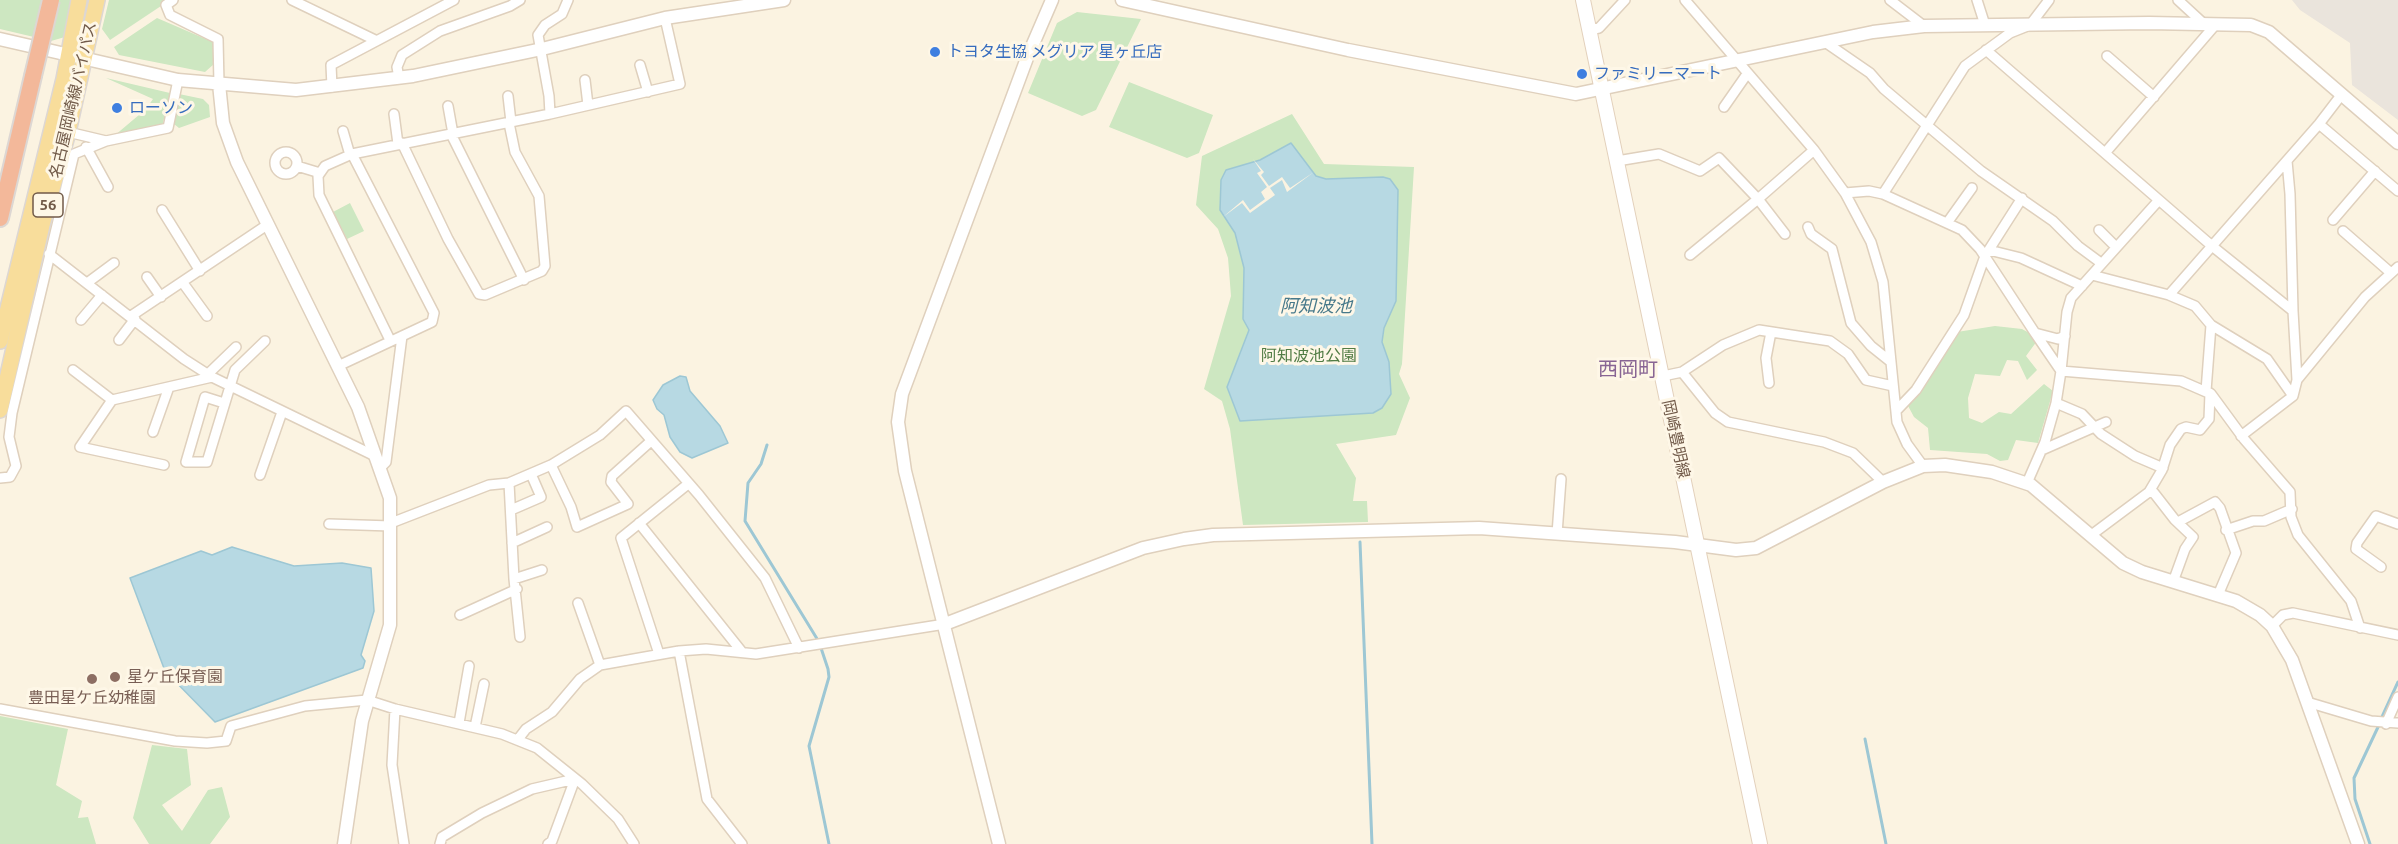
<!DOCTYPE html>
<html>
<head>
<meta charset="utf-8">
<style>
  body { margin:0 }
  canvas { display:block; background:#fbf3e1 }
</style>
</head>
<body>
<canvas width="2398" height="844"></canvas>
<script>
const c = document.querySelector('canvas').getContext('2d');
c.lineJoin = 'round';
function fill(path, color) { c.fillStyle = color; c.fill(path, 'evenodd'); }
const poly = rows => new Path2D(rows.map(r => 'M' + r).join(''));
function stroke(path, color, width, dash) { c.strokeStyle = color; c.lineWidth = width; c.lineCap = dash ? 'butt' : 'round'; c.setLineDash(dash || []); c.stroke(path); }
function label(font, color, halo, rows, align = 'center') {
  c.font = font + ' Ubuntu,"Noto Sans JP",sans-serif'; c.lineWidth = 6; c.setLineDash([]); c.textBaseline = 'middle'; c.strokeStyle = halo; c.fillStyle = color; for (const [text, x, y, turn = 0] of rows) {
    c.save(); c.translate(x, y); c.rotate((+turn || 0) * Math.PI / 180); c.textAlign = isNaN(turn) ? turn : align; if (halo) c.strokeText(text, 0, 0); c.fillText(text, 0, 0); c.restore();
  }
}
fill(poly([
  [2292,0,2398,0,2398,120,2352,85,2350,43,2300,10]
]), '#eae4dc');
fill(poly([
  [0,0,75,0,65,37,51,41,0,29],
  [109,0,170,0,110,40,102,29],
  [1077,12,1141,19,1096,110,1082,116,1028,93,1057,23],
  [157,18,215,43,214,64,205,72,119,55,114,47],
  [106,78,170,93,162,127,114,136,146,109,153,99],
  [1129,82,1213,115,1199,153,1187,158,1109,127],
  [179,94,203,99,209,105,210,117,179,128,174,124],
  [1292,114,1324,164,1414,167,1402,364,1399,374,1410,398,1396,435,1336,444,1356,478,1353,501,1367,501,1368,522,1243,525,1230,429,1222,401,1204,389,1231,296,1228,258,1218,229,1196,205,1202,156],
  [350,203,364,231,347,239,333,212],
  [1995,326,2022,329,2033,335,2037,341,2026,356,2037,370,2027,380,2018,361,2007,360,2000,376,1975,374,1968,398,1969,418,1982,423,1999,412,2011,414,2044,384,2053,391,2038,443,2016,440,2008,460,2000,461,1987,454,1930,450,1928,428,1914,417,1907,404,1957,332],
  [0,716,68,729,56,785,82,801,78,818,88,817,96,844,0,844],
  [152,745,187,749,191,785,162,805,182,831,208,790,222,787,230,817,210,844,149,844,133,818]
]), '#cde7c1');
const water = poly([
  [1291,143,1316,176,1326,179,1383,177,1390,179,1398,190,1396,301,1384,328,1382,342,1389,362,1391,394,1382,408,1373,413,1240,421,1227,387,1249,330,1243,319,1244,268,1235,233,1220,210,1221,180,1226,170,1260,160,1291,143],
  [680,376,686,377,690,391,720,426,728,443,692,458,680,452,670,437,664,415,657,409,653,400,663,385,680,376],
  [232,547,294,566,342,563,371,568,374,611,361,655,365,661,363,668,215,722,165,671,130,578,201,551,212,555,232,547]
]);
fill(water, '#b7d9e3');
stroke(water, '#9dc7d4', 1.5);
fill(poly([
  [1253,159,1264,172,1261,175,1269,186,1282,177,1290,188,1314,172,1287,192,1282,180,1270,188,1275,195,1250,213,1242,203,1223,217,1243,200,1250,210,1265,199,1261,192,1267,187,1257,173,1261,171]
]), '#fbf3e1');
stroke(poly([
  [767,445,761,464,748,483,745,521,819,642,828,669,829,677,809,746,829,844],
  [1360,542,1372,844],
  [2381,719,2398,682],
  [1865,739,1886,844],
  [2370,844,2355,799,2354,778,2379,725]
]), '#9dc7d4', 3);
const minor = poly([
  [173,0,166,5,170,15,218,39,219,84],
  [292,0,375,40],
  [1685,0,1814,150,1845,193,1871,242,1883,282,1897,422,1907,444,1923,466],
  [1890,0,1924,26],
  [1977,0,1985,25],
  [2178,0,2204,24],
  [1589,30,1599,28,1625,0],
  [1825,42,1870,73,1884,89,1981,171,2053,221,2078,246,2101,263],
  [1986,50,2212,246,2293,311,2297,380,2293,396,2241,436],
  [2107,56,2154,97],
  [640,65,648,92],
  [399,78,397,67,402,55,440,31,510,6,520,0],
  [585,80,588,105],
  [332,87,331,65,454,0],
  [508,96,511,122],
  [448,106,453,134],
  [1724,107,1747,74],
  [394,114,398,144],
  [550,114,549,96,538,35,545,25,562,14,568,0],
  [2319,124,2398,191],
  [343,131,350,155],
  [68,132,106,141,168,128,178,80],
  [451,134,524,280],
  [402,143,448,239,479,294,485,295,542,271,545,266,539,196,515,152,509,123],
  [86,147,108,187],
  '275 163a11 11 0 1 1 22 0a11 11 0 1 1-22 0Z',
  [2105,153,2216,24],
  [1617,161,1659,154,1700,171,1719,158,1758,199,1690,255],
  [2287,161,2290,194,2293,311],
  [297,166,320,173],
  [1845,193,1869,191,1883,194,1962,230,1980,249,2035,333,2058,339,2065,336],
  [1883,194,1965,66,2010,33,2030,25,2049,0],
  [2159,200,2071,298,2067,312,2061,371,2181,381,2211,394,2244,439,2290,492,2291,517,2298,535,2351,601,2360,628],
  [162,210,200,271],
  [2333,220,2375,171],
  [1947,223,1972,188],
  [1808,227,1811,234,1832,249,1851,323,1871,346,1891,362],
  [2099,230,2116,247],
  [2343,231,2391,273],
  [1785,234,1758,199,1814,150],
  [1989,250,2021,258,2082,286],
  [49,254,184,359,212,377,375,456],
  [2092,275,2169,295,2195,306,2211,325,2267,359,2293,396],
  [147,277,161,297],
  [87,283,114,263],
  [183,283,207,316],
  [2169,295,2319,124,2342,94],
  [131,316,267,225],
  [81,320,102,295],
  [2035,333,2061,371,2056,403],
  [119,340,135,319],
  [390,340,319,195,318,176,325,166,352,154,550,114,680,84,665,18],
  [338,366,432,322,434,313,352,154],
  [73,370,112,400],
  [1682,372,1715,413,1728,422,1824,442,1853,453,1883,482],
  [208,374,236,347],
  [1663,376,1682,372,1723,345,1759,330,1830,341,1848,354,1866,380,1893,386],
  [2297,380,2365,297,2398,267],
  [1769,383,1766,358,1771,332],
  [2206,391,2211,325],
  [224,403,205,397,186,462,207,462,235,370,265,341],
  [1896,411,1916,390,1964,315,1985,256,2022,198],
  [153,432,169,387],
  [2042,450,2106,422],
  [164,465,80,447,112,400,212,377],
  [551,465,571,507,577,527,628,504,611,482,612,476,651,441],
  [379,469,386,462,402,336],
  [260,475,282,412],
  [0,478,10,477,16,466,9,437,12,413,74,154,106,141],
  [509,483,514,579,520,637],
  [2027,483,2045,442,2056,403,2082,414,2101,434,2135,456,2163,468],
  [2149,492,2162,470,2170,445,2181,429,2186,427,2200,430,2209,419,2210,393],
  [511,510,541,497,531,474],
  [2178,522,2215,502,2220,508,2236,553,2218,595],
  [391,523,489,485,509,483,551,465,600,435,626,411,699,495,765,578,799,648],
  [639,523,742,652],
  [329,524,391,526],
  [2226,530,2253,521,2264,521,2292,509],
  [1557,534,1561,479],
  [2090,536,2149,492,2154,493,2175,520,2193,537,2185,549,2173,582],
  [512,543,547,527],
  [2381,567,2356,549,2357,543,2376,516,2398,524],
  [514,579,542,570],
  [578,603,600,665],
  [460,615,517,589],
  [2272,626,2283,615,2293,613,2398,635],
  [679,651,707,799,742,844],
  [659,654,621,538,688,484],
  [2307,702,2371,721,2398,723],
  [0,709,175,741,207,743,226,741,231,726,305,706,367,700,395,709,502,734,537,748,582,784,618,819,634,844],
  [395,709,392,765,404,844],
  [459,723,469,666],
  [2386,724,2398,697],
  [475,727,484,684],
  [519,738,526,729,552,712,580,679,600,665,679,651,706,649,756,654,945,624],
  [440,844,442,837,482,813,532,789,575,779],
  [548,844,552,841,575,779]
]);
const tertiary = poly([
  [1122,0,1348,50,1576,94,1873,32,1924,26,2149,23,2251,25,2269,32,2398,143],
  [0,39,178,80,296,90,413,76,542,49,665,18,784,0],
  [219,84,223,123,237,162,358,407,390,498,390,625,362,721,344,844],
  [945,624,1143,548,1184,539,1213,535,1479,528,1675,542,1736,550,1756,548,1883,482,1923,466,1945,465,1992,472,2031,485,2123,563,2142,572,2236,601,2260,615,2272,626,2292,660,2358,844],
  [999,844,905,471,898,422,902,394,1027,58,1052,0]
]);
const secondary = poly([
  [1583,0,1760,844]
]);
const primary = poly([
  [0,341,64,79,79,0],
  [0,410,42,225,68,132,97,0]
]);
const motorway = poly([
  [0,218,33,76]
]);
stroke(minor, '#dfd0bd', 12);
stroke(tertiary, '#dfd0bd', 15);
stroke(secondary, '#e3d1bc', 16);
stroke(primary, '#ddd7d3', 18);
stroke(motorway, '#ddd7d3', 20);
stroke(minor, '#fff', 9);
stroke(tertiary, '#fff', 12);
stroke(secondary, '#fff', 14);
stroke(primary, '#f8dd9b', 15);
stroke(motorway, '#f3b89a', 16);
const motorwayBridge = poly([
  [33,76,51,0]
]);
stroke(motorwayBridge, '#ddd7d3', 20, []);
stroke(motorwayBridge, '#f3b89a', 16);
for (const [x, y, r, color] of [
  [935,52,6,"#3f7fe0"],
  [1582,74,6,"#3f7fe0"],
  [117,108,6,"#3f7fe0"],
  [115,677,6,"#8d6e63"],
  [92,679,6,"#8d6e63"]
]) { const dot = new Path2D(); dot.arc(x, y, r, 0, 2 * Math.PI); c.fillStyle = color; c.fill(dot); stroke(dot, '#fef7e7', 2); }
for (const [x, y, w] of [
  [48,205,30]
]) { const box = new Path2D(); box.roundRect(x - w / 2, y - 12, w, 24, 4.5); c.fillStyle = '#fef7e7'; c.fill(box); stroke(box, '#715a49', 1.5); }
label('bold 15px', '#715a49', null, [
  ["56",48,205]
]);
label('16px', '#366cbe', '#fef7e7', [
  ["トヨタ生協 メグリア 星ヶ丘店",947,52],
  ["ファミリーマート",1594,74],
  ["ローソン",129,108]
], 'left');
label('16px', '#715a49', '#fef7e7', [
  ["名古屋岡崎線バイパス",73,100,-77],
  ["岡崎豊明線",1676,439,78]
]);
label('16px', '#517c44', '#fef7e7', [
  ["阿知波池公園",1309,356]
]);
label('16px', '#785e54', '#fef7e7', [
  ["星ケ丘保育園",127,677],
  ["豊田星ケ丘幼稚園",92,698,"center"]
], 'left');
label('italic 18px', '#47798a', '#fef7e7', [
  ["阿知波池",1316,306]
]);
label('20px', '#886594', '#fef7e7', [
  ["西岡町",1628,369]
]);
</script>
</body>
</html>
